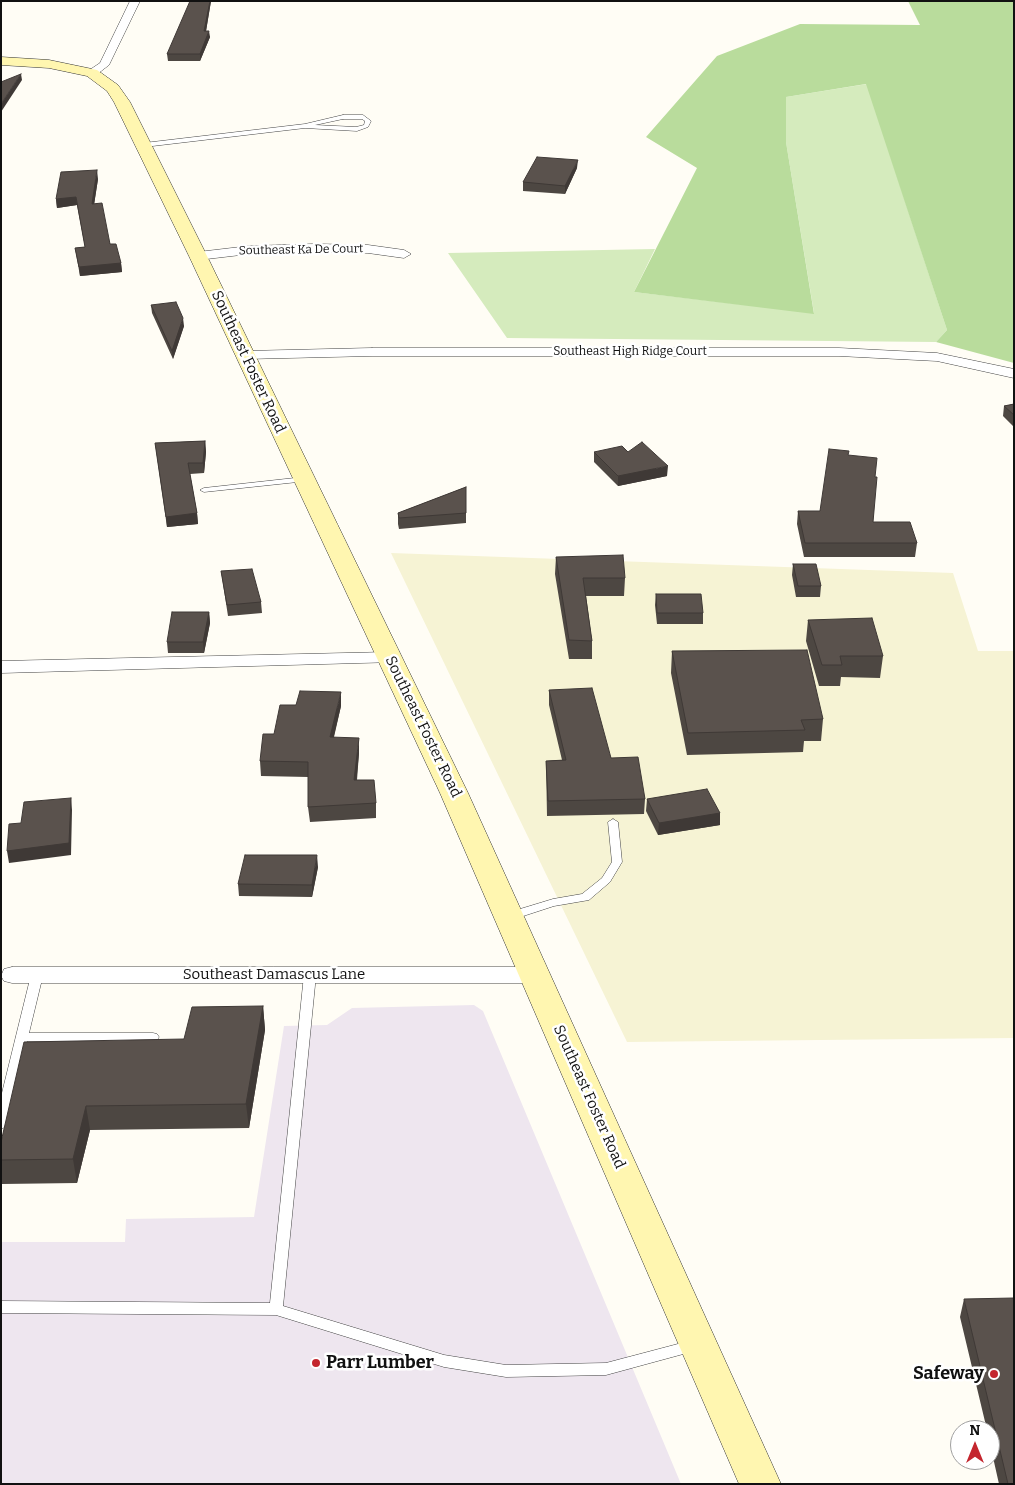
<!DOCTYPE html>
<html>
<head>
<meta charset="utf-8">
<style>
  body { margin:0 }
  #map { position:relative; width:1015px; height:1485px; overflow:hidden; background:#fffdf5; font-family:Bitter,serif }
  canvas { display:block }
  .frame { position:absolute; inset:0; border:2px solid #111; pointer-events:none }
  .north { position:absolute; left:950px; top:1420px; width:50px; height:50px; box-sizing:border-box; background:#fff; border:1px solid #a0a0a0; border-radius:50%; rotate:0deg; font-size:14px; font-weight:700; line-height:20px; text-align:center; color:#111 }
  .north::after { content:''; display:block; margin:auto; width:18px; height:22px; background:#c4262e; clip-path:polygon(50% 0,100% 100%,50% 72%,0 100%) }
</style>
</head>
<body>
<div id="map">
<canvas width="1015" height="1485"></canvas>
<div class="frame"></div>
<div class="north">N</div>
</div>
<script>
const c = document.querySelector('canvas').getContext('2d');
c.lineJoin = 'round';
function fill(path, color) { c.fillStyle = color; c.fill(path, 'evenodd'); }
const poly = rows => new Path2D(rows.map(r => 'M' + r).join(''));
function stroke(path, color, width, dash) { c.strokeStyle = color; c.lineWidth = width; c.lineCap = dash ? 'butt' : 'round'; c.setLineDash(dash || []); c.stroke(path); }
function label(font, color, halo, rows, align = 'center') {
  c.font = font + ' Bitter,serif'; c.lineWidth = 5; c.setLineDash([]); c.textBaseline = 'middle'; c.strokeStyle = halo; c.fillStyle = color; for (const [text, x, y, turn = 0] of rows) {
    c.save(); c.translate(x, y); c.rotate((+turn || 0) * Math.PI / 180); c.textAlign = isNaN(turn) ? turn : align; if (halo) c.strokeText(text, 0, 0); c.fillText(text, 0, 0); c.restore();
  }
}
fill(poly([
  [474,1005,483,1011,681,1484,1,1484,1,1242,125,1242,126,1219,254,1217,284,1026,327,1025,352,1008]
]), '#eee6ef');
fill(poly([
  [391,553,953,573,978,651,1014,651,1014,1038,627,1042]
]), '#f6f3d4');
fill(poly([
  [867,84,947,330,936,342,507,338,448,253,655,249,634,292,814,313,786,142,786,97]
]), '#d5ebbd');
fill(poly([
  [908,1,1014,1,1014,363,936,342,947,330,866,84,786,97,786,142,814,314,634,292,697,168,646,137,717,56,800,24,920,25]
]), '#b9dc9c');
const lane = poly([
  [343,115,363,115,371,121,368,127,357,131,305,128,144,147,141,145,144,143,305,124,343,115],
  [343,119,362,119,365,121,364,125,356,127,315,125,343,119],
  [304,477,307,477,307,481,204,492,200,490,204,488,304,477],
  [613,819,618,822,622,862,610,882,589,900,554,906,511,920,507,919,505,916,507,913,553,899,582,894,602,878,612,862,608,822,613,819],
  [37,971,41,972,43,975,29,1033,153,1033,157,1034,159,1037,157,1040,153,1041,27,1041,7,1124,5,1127,1,1129,1,1097,31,975,33,972,37,971],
  [310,971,314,972,316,975,283,1306,444,1355,506,1365,606,1363,693,1340,698,1342,700,1346,698,1350,606,1375,506,1377,444,1367,276,1315,1,1313,1,1301,270,1303,304,975,306,972,310,971]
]);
const street = poly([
  [130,1,140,1,109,65,96,75,88,75,87,73,88,71,100,63,130,1],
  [314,244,368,245,404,250,411,254,404,258,368,253,314,252,249,254,198,260,191,256,198,252,249,246,314,244],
  [372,348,839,348,937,353,1014,369,1014,378,937,361,839,356,372,356,245,359,240,358,238,355,240,352,245,351,372,348],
  [389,652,396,654,398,658,396,662,1,673,1,661,389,652],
  [12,967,536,967,544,969,548,975,544,981,536,983,12,983,4,981,1,976,4,969,12,967]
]);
const secondary = poly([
  [1,57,49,60,97,70,118,85,130,102,207,256,468,793,781,1484,739,1484,440,793,189,256,114,102,107,91,87,76,49,68,1,65,1,57]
]);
stroke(lane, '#444', 1);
stroke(street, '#444', 1);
stroke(secondary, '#333', 1);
fill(lane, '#fff');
fill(street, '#fff');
fill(secondary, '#fff6b0');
fill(poly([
  [211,1,206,31,210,37,200,61,168,61,167,54],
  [577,168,565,194,523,191,523,182],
  [98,179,94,204,110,244,121,263,122,272,80,276,75,248,85,247,77,205,57,208,56,199],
  [151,305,184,326,173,359,152,313],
  [1014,404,1014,427,1003,416,1004,406],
  [205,441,206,452,204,473,190,474,197,513,198,524,167,527,155,443],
  [594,452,628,452,667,476,618,486,594,462],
  [848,455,875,477,873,522,917,543,915,557,804,557,797,524,798,511,820,511],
  [466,487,466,523,399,529,398,524,398,513],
  [556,557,625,578,624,596,586,596,592,641,592,659,569,659,555,574],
  [793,564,821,586,820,597,796,597,792,575],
  [221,571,261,602,262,613,228,616],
  [656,594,703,613,703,624,657,624,655,605],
  [209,612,210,623,204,653,168,653,167,642],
  [808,620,883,656,880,678,841,677,840,686,819,686,806,641],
  [672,651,823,719,821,741,804,741,803,752,687,755,671,673],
  [549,690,611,758,645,799,644,814,547,816,546,761,562,760,549,705],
  [341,706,334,737,359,753,357,780,376,803,376,818,310,822,308,807,308,777,261,776,260,761,274,734],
  [647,799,720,813,720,825,658,835,646,811],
  [318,867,312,897,239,896,238,884],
  [263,1006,265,1030,249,1128,90,1130,77,1183,2,1184,1,1179,1,1142,184,1039],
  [964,1299,1014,1484,999,1484,990,1444,990,1430,987,1430,960,1317]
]), '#4d4742');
fill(poly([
  [210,1,211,1,205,37,204,31],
  [209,31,210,37,200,61,200,54],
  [21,74,22,80,1,112,1,104],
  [578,160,577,168,565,194,565,186],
  [97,170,98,179,93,212,92,204],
  [76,197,77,205,57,208,56,199],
  [121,263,122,272,80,276,79,267],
  [183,318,184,326,173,359,172,351],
  [205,441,206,452,204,473,203,463],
  [668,466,667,476,618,486,618,476],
  [197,513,198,524,167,527,166,517],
  [209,612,210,623,204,653,203,642],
  [1,689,2,694,1,709],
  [341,692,341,706,330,752,330,737],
  [359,738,359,753,355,795,354,780],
  [71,798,72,810,71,855,9,863,7,851],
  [720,813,720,825,658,835,659,823],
  [317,855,318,867,312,897,312,885],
  [263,1006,265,1030,249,1128,246,1104],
  [86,1106,90,1130,77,1183,73,1159]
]), '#3f3936');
const building = poly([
  [190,1,210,1,204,31,209,31,200,54,167,54,190,1],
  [21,74,1,104,1,82,21,74],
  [537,157,578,160,565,186,523,182,537,157],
  [97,170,92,204,102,203,110,244,116,244,121,263,79,267,75,248,85,247,76,197,56,199,61,172,97,170],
  [176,302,183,318,172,351,151,305,176,302],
  [1014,404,1014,415,1004,406,1014,404],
  [205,441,203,463,188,463,197,513,166,517,155,443,205,441],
  [642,442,668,466,618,476,594,452,622,446,628,452,642,442],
  [829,449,849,451,848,455,877,458,875,477,877,477,873,522,910,522,917,543,805,543,798,511,820,511,829,449],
  [466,487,466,513,399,518,398,513,466,487],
  [623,555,625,578,583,578,592,641,569,640,556,557,623,555],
  [793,564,816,564,821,586,798,586,793,564],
  [252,569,261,602,227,605,221,571,252,569],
  [656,594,701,594,703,613,657,613,656,594],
  [172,612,209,612,203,642,167,642,172,612],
  [872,618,883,656,840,656,842,665,822,665,808,620,872,618],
  [807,650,823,719,801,720,805,730,688,733,672,651,807,650],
  [592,688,611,758,638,757,645,799,548,801,546,761,566,760,549,690,592,688],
  [300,691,341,692,330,737,359,738,354,780,374,780,376,803,308,807,308,762,260,761,263,734,274,734,280,705,296,705,300,691],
  [707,789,720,813,659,823,647,799,707,789],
  [71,798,69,843,7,851,9,824,21,823,24,802,71,798],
  [245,855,317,855,312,885,238,884,245,855],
  [263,1006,246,1104,86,1106,73,1159,1,1160,1,1142,24,1042,184,1039,192,1007,263,1006],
  [1014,1298,1014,1484,1008,1484,964,1299,1014,1298]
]);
fill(building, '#5a524d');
stroke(building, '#3f3936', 1);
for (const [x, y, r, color] of [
  [316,1363,5,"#c4262e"],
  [994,1374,5,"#c4262e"]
]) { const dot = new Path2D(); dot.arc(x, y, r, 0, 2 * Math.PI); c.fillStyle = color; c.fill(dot); stroke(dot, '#fff', 2); }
label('12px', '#111', '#fff', [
  ["Southeast Ka De Court",301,250,-1],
  ["Southeast High Ridge Court",630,352]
]);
label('15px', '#111', '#fff', [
  ["Southeast Foster Road",248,362,65],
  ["Southeast Foster Road",423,727,64],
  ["Southeast Damascus Lane",274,975],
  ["Southeast Foster Road",589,1097,66]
]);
label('bold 18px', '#111', '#fff', [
  ["Parr Lumber",326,1363],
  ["Safeway",984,1374,"right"]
], 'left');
</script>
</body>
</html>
